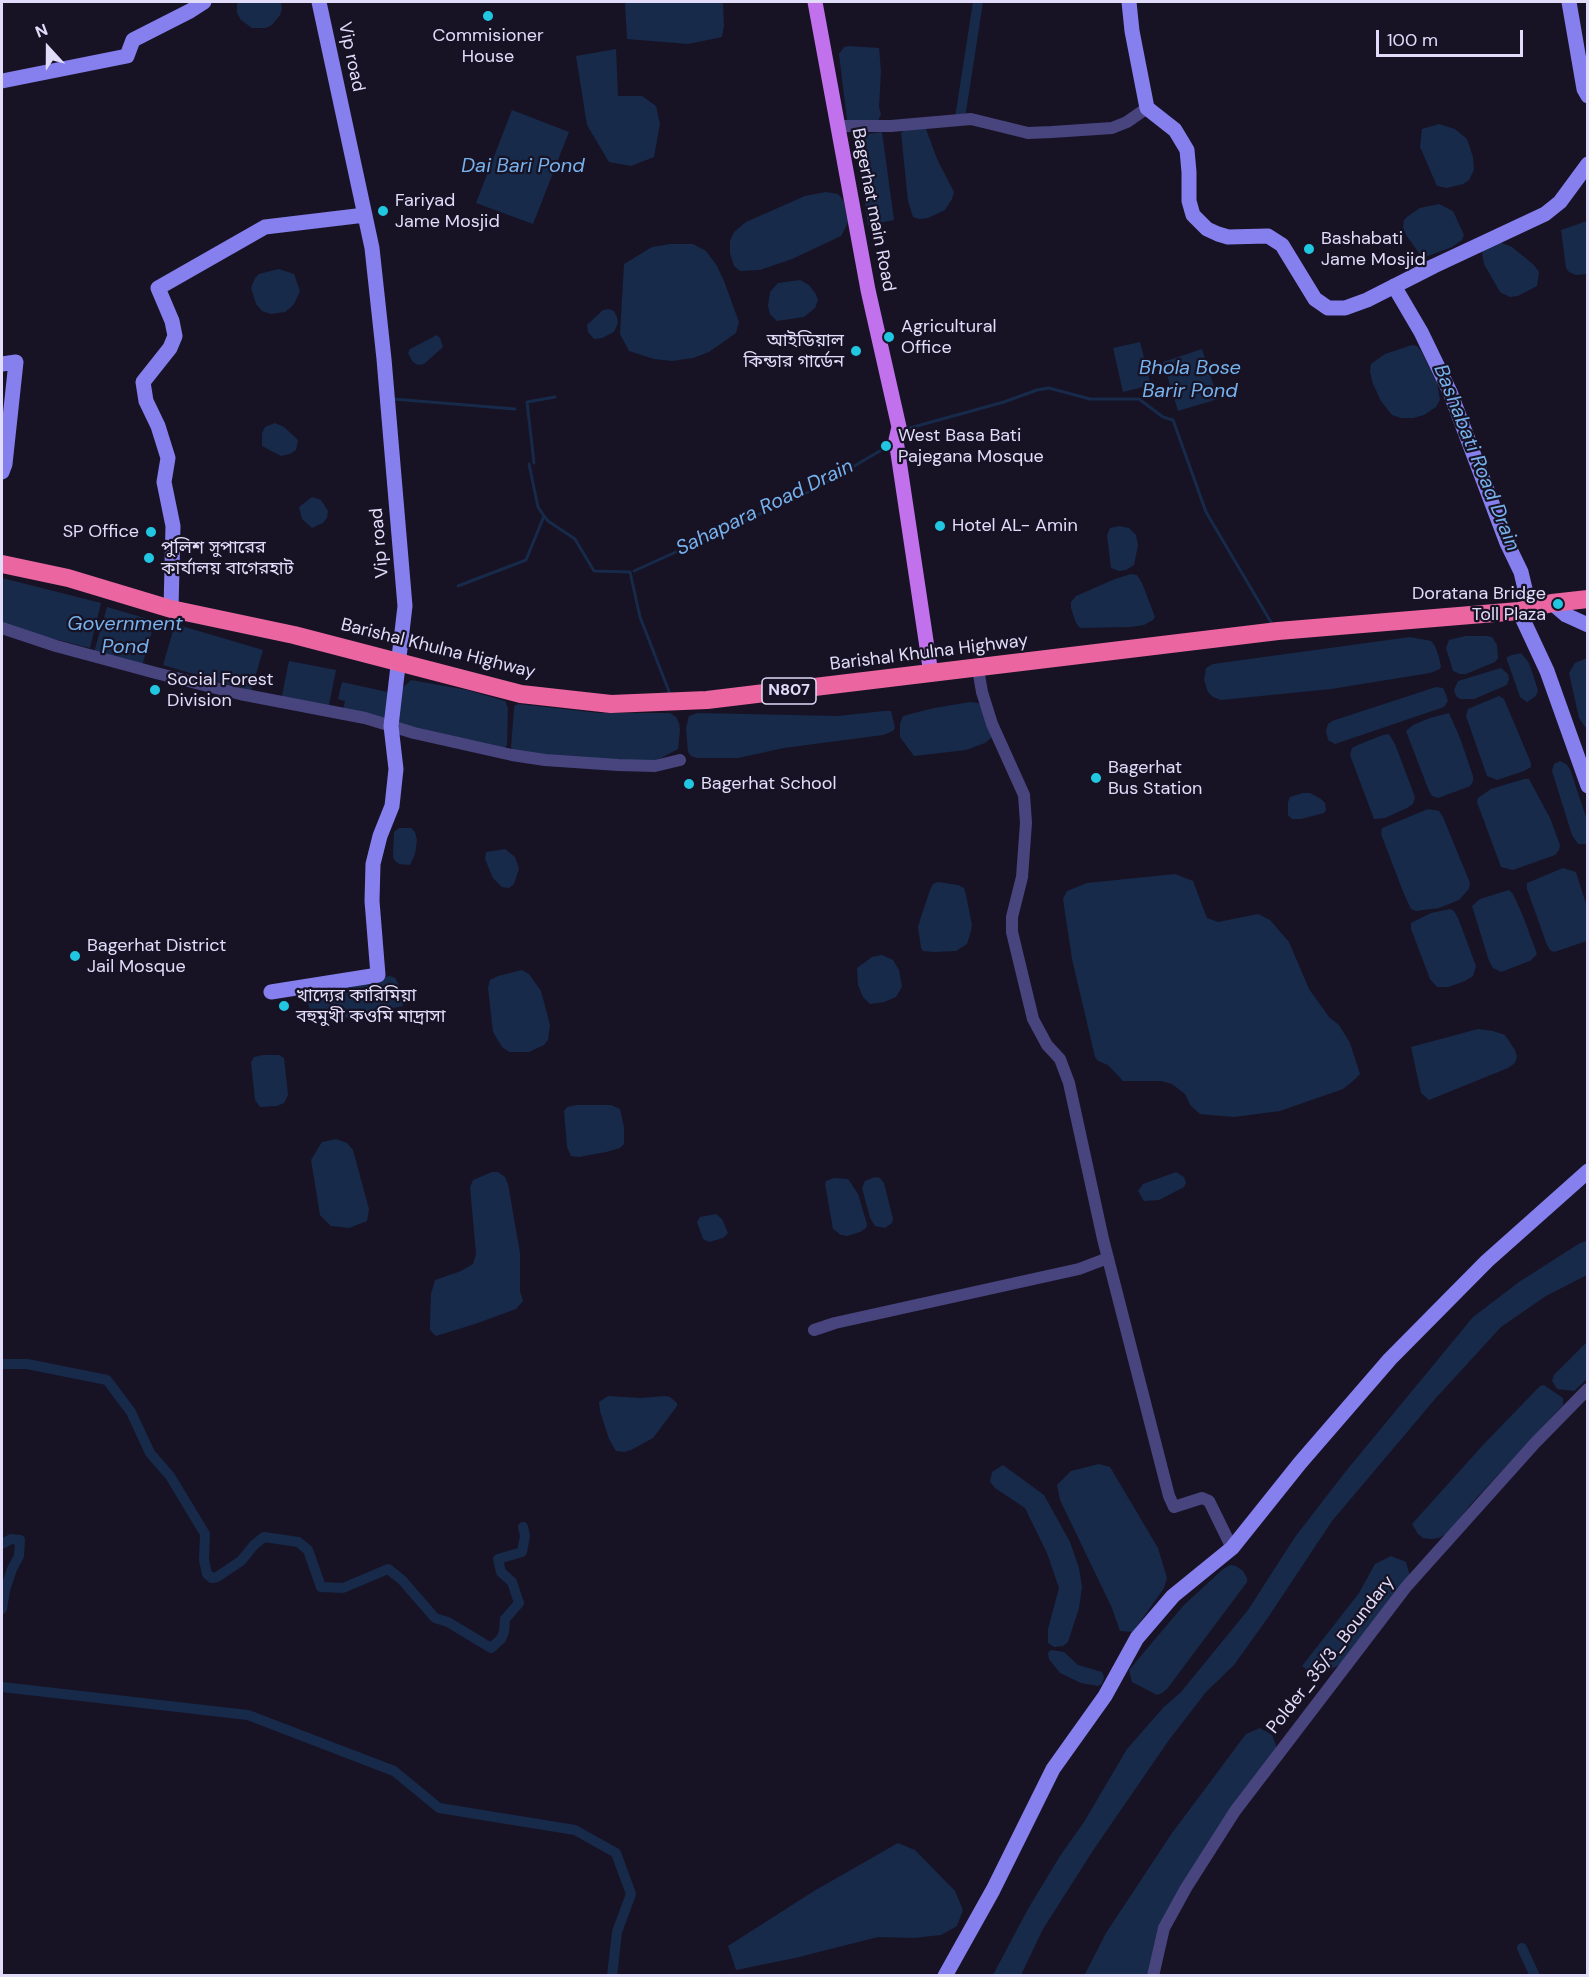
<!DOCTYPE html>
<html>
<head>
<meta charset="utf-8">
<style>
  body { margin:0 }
  #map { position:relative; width:1589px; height:1977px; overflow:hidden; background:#171325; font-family:"DM Sans",sans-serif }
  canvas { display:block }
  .frame { position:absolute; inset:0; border:3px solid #e0dcfa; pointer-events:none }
  .north { position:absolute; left:18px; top:18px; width:60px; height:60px; -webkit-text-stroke:4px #171325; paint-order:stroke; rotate:339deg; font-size:16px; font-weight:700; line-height:24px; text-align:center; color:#e0dcfa }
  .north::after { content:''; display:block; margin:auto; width:21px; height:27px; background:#e0dcfa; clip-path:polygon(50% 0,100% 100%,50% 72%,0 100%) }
  .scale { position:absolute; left:1376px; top:30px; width:147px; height:27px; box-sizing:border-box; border:3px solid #e0dcfa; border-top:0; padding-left:8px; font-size:18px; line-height:21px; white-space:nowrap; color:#e0dcfa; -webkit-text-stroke:4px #171325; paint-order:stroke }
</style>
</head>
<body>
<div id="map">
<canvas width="1589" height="1977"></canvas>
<div class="frame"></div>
<div class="north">N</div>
<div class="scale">100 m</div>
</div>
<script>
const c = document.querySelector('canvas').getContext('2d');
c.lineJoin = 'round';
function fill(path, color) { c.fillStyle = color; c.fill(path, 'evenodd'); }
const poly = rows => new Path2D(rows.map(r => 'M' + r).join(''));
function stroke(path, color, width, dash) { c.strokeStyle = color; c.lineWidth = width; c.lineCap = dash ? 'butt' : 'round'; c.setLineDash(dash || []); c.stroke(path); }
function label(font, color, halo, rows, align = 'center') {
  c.font = font + ' "DM Sans","Noto Sans Bengali",sans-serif'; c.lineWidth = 4.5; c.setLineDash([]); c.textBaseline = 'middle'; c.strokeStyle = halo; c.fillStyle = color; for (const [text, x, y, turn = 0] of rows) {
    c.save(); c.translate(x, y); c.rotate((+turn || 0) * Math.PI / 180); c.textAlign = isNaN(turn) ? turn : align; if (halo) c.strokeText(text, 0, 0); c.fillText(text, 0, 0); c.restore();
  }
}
fill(poly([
  [237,2,281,2,282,9,280,15,272,25,266,28,252,28,241,20,237,13],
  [625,2,723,2,724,26,722,37,688,44,627,39],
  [849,46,879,48,881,71,879,107,881,114,878,121,847,120,839,54,844,47],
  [616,49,618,96,642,96,656,106,660,124,654,157,631,166,609,162,587,125,576,56],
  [512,110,569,132,533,224,476,203],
  [1439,124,1455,129,1467,139,1473,157,1474,170,1469,180,1463,184,1447,188,1437,186,1420,147,1422,129],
  [911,125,926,129,937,159,954,192,952,199,945,210,928,218,919,219,913,217,908,201,901,133],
  [882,132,894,220,868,225,855,136],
  [826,192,838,194,844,201,848,222,841,236,792,259,760,270,740,271,734,266,730,253,730,241,734,232,746,222,805,196],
  [1439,204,1453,211,1464,235,1462,240,1452,247,1428,256,1419,253,1406,235,1403,227,1404,220,1408,216,1420,208],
  [1587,221,1587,274,1576,275,1569,272,1566,268,1561,230],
  [1496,243,1502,243,1512,247,1534,265,1539,272,1537,286,1518,296,1510,297,1500,292,1484,264,1482,252],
  [670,244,693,244,706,251,717,266,724,281,739,322,736,333,709,352,693,358,672,361,654,359,629,351,620,334,624,264,652,247],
  [279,269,294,274,300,291,294,304,289,309,285,312,271,314,262,311,256,304,251,288,255,278,259,274],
  [800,280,809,285,815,293,818,300,815,308,804,317,777,321,770,314,768,306,770,292,778,283],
  [609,309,614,311,617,317,618,323,614,332,602,338,594,339,588,332,587,325,603,310],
  [437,335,440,338,443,347,424,364,418,365,413,362,408,353,410,349],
  [1140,342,1151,385,1123,392,1113,348],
  [1412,345,1417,346,1421,351,1437,382,1440,400,1436,407,1424,415,1413,418,1401,418,1392,415,1381,401,1373,384,1370,372,1371,364,1385,354],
  [1202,349,1218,399,1178,411,1163,362],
  [275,423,284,427,298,440,296,450,290,454,281,456,262,446,262,433,265,427],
  [312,497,321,500,328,511,327,518,323,523,312,528,302,519,299,507],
  [1119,526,1129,528,1136,535,1138,545,1134,565,1126,570,1119,571,1111,568,1107,535,1110,528],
  [1131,574,1137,575,1142,583,1155,617,1153,620,1144,625,1131,627,1080,628,1076,623,1071,608,1071,602,1076,596,1115,579],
  [2,578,101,603,90,648,2,626],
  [107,607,155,621,142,666,94,652],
  [175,624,263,650,251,691,163,665],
  [1487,636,1492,637,1497,645,1498,658,1495,662,1466,674,1460,674,1453,671,1446,648,1449,640,1465,636],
  [1410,637,1431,641,1435,646,1439,657,1441,667,1440,669,1430,673,1331,689,1221,700,1213,697,1208,692,1204,680,1206,668,1213,664],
  [1521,653,1529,663,1538,690,1536,696,1527,702,1520,697,1507,660,1507,657,1512,655],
  [1587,658,1587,727,1585,727,1579,718,1569,673,1575,663],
  [289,661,336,670,327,715,280,705],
  [1501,668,1508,674,1509,679,1507,685,1474,699,1460,699,1456,696,1454,690,1458,681],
  [411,680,467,690,505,701,508,708,507,745,503,750,400,726,397,719,401,689],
  [342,682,392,693,386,720,343,711,345,701,338,699],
  [1436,687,1443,688,1445,692,1448,701,1444,707,1341,742,1335,744,1328,740,1326,731,1328,724,1332,721],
  [1499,696,1504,699,1531,763,1531,767,1524,771,1497,780,1487,776,1466,716,1468,709],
  [970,702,978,703,983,707,993,732,991,738,985,743,966,750,914,756,900,737,900,724,903,716,934,708],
  [519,704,599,713,670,713,676,717,679,723,680,730,678,749,661,758,652,761,626,761,515,753,511,748,514,708,515,705],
  [884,711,891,711,895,728,893,731,883,735,784,748,738,758,697,758,691,756,688,752,686,728,689,716,698,713,838,716],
  [1449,713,1460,738,1473,776,1473,781,1471,785,1468,787,1438,798,1432,796,1429,791,1406,731,1413,725,1430,718],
  [1389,734,1395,744,1415,797,1413,804,1407,808,1385,818,1374,819,1350,755,1352,748,1360,744,1383,735],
  [1560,761,1566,764,1570,769,1587,820,1587,844,1578,844,1572,835,1552,771,1554,764],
  [1524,779,1529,779,1550,818,1560,845,1559,850,1555,855,1513,870,1501,867,1477,802,1478,798,1491,789],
  [1303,793,1310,793,1321,799,1325,803,1326,810,1324,813,1301,819,1292,819,1288,815,1288,802,1290,797],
  [1428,809,1439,811,1443,817,1470,883,1469,889,1459,900,1439,908,1416,911,1411,909,1404,894,1381,834,1382,828],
  [399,828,411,828,415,832,417,840,415,854,410,865,399,864,395,861,393,857,394,832],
  [505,849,515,857,519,869,514,884,509,888,502,887,493,878,485,859,486,852],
  [1563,868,1576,872,1587,907,1587,941,1554,952,1550,950,1547,945,1527,889,1527,883],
  [1175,874,1193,881,1207,918,1218,922,1258,914,1270,920,1289,942,1309,989,1329,1017,1339,1025,1350,1043,1360,1074,1353,1081,1343,1089,1280,1111,1234,1117,1200,1114,1191,1106,1185,1094,1172,1084,1161,1081,1123,1081,1108,1065,1098,1061,1095,1057,1072,959,1063,899,1067,891,1087,883],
  [938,882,958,885,964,888,966,895,972,925,971,931,967,944,956,951,934,952,923,951,921,948,918,927,920,920,930,890,933,884],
  [1509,890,1513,894,1523,916,1537,954,1530,961,1501,972,1493,968,1489,961,1472,906,1480,899],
  [1450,909,1454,911,1458,918,1476,966,1473,976,1465,981,1448,987,1437,987,1430,979,1411,929,1411,923,1431,913],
  [882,955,893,960,899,970,902,987,896,997,884,1002,870,1004,863,997,858,985,857,968,872,957],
  [522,970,529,974,541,991,550,1025,548,1040,544,1045,529,1052,509,1052,502,1047,493,1032,488,988,490,980,498,976],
  [390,976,395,978,398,983,403,1006,335,1020,322,1022,314,1021,307,1001,314,991],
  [1478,1029,1493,1031,1505,1035,1515,1050,1517,1057,1515,1063,1508,1068,1429,1100,1421,1093,1411,1047],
  [263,1055,279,1055,284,1058,288,1095,284,1103,277,1106,260,1107,255,1100,251,1062,254,1057],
  [576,1105,611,1105,620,1109,624,1127,624,1144,620,1148,606,1152,579,1157,571,1156,567,1147,564,1111,567,1107],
  [336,1139,347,1143,353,1150,369,1209,367,1221,349,1228,331,1226,320,1215,311,1160,322,1142],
  [492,1172,498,1172,505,1177,508,1184,520,1253,520,1291,523,1301,516,1309,475,1324,436,1336,430,1330,430,1323,431,1294,435,1280,461,1271,473,1264,476,1254,470,1187,473,1180],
  [1176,1172,1184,1177,1186,1183,1184,1187,1159,1200,1144,1201,1138,1191,1143,1184],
  [875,1177,880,1178,884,1183,893,1219,892,1223,885,1228,875,1226,870,1218,862,1188,865,1181],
  [834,1178,848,1179,858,1194,867,1224,866,1228,860,1232,847,1236,841,1235,833,1229,825,1184,826,1181],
  [716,1214,722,1219,728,1233,723,1238,709,1242,703,1239,697,1222,700,1217],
  [1587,1241,1587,1275,1546,1296,1501,1327,1435,1399,1332,1521,1267,1619,1234,1665,1206,1692,1169,1740,1094,1849,1043,1929,1021,1975,993,1975,1028,1909,1060,1856,1084,1822,1127,1749,1163,1708,1181,1692,1248,1610,1295,1537,1346,1471,1473,1317,1519,1282,1580,1243],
  [1587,1342,1587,1379,1574,1391,1557,1389,1552,1381,1554,1375],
  [1544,1385,1563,1398,1563,1405,1471,1504,1449,1532,1439,1538,1431,1539,1423,1538,1418,1534,1412,1524,1483,1445,1540,1386],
  [608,1396,641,1398,665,1396,670,1397,677,1403,677,1406,653,1438,631,1450,624,1452,616,1451,609,1439,600,1411,599,1402],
  [1099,1464,1110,1467,1158,1548,1167,1578,1164,1588,1133,1632,1120,1631,1112,1608,1060,1500,1057,1485,1071,1471],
  [1003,1465,1044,1495,1070,1542,1079,1568,1082,1587,1079,1608,1068,1642,1063,1646,1054,1647,1048,1643,1048,1629,1059,1588,1047,1553,1025,1508,995,1488,990,1482,992,1472],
  [1391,1556,1406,1562,1410,1576,1341,1664,1316,1677,1302,1666,1359,1593,1375,1564],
  [1230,1565,1236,1566,1243,1571,1247,1578,1247,1582,1167,1689,1162,1693,1157,1695,1132,1682,1129,1670,1183,1606,1223,1569],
  [1051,1650,1064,1652,1078,1665,1102,1672,1104,1677,1102,1684,1098,1686,1081,1683,1060,1673,1049,1659,1048,1653],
  [1260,1728,1272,1735,1276,1745,1276,1749,1186,1879,1150,1975,1084,1976,1106,1933,1172,1833,1246,1734],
  [898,1843,915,1850,955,1891,963,1910,957,1926,941,1935,914,1938,878,1937,795,1958,736,1970,728,1946,814,1891]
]), '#172a4a');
stroke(poly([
  [393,399,515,409],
  [906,429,1004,402,1037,390,1049,388,1090,399,1139,399,1163,417,1173,420,1206,512,1272,624],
  [534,463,527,402,555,397],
  [529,464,538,507,544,516],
  [634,571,815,489,890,445],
  [458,586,526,560,544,516,548,521,575,539,594,571,630,572,640,617,670,694]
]), '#172a4a', 3);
stroke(poly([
  [960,118,978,2],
  [2,1364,27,1364,107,1380,131,1412,150,1453,170,1476,205,1534,204,1560,207,1574,212,1578,217,1577,241,1561,254,1545,264,1537,298,1542,308,1550,321,1587,343,1588,388,1569,402,1580,435,1618,448,1622,491,1648,501,1639,504,1632,505,1619,519,1603,512,1582,501,1572,498,1559,522,1552,525,1536,523,1527],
  [2,1544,11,1539,20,1540,19,1556,12,1569,5,1590,2,1609],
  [2,1687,248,1715,394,1771,439,1808,575,1830,616,1853,631,1894,617,1932,612,1976],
  [1522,1948,1535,1976]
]), '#172a4a', 10);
stroke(poly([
  [837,126,891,126,971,119,1028,133,1052,132,1112,128,1127,122,1147,108],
  [2,628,56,646,156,673,240,694,365,718,414,733,512,755,545,760,618,765,655,766,680,760],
  [978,669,982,692,992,724,1024,795,1026,823,1022,877,1012,917,1012,932,1033,1019,1047,1045,1060,1059,1069,1083,1103,1239,1169,1496,1174,1507,1202,1498,1209,1501,1232,1548],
  [814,1330,835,1323,1079,1269,1108,1258],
  [1153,1976,1164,1928,1186,1888,1235,1811,1406,1587,1535,1443,1588,1389]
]), '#48447e', 12);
stroke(poly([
  [1129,2,1132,31,1147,108,1175,130,1187,150,1189,172,1189,201,1193,215,1207,229,1218,234,1228,237,1268,236,1282,245,1315,299,1328,308,1345,308,1367,300,1434,266,1545,214,1560,202,1588,164],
  [1569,2,1584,89,1588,96],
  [2,81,127,56,133,40,190,11,204,2],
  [1394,286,1421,332,1450,392,1507,543,1521,572,1526,593],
  [2,364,16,362,5,464,2,472],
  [1552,603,1566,615,1588,625],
  [171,609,173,526,164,482,168,458,158,426,146,401,143,382,170,348,175,336,172,321,158,288,265,227,365,215],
  [1519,611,1547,671,1588,786],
  [271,992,378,975,372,901,373,864,380,836,392,806,396,769,391,726,405,606,384,359,372,248,319,2],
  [945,1976,993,1890,1053,1769,1105,1696,1137,1638,1173,1596,1232,1548,1300,1463,1390,1359,1487,1261,1588,1171]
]), '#867fee', 15);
stroke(poly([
  [815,2,868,290,899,427,896,440,931,674]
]), '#c271ec', 15);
stroke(poly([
  [2,564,68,578,171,609,294,635,521,694,611,704,707,700,1278,631,1519,611,1552,603,1588,599]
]), '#eb66a1', 18);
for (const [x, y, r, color] of [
  [488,16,6,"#21c7e1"],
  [383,211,6,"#21c7e1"],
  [1309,249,6,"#21c7e1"],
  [889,337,6,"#21c7e1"],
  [856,351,6,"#21c7e1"],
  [886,446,6,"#21c7e1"],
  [940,526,6,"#21c7e1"],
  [151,532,6,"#21c7e1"],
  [149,558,6,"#21c7e1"],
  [1558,604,6,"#21c7e1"],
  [155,690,6,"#21c7e1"],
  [1096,778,6,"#21c7e1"],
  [689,784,6,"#21c7e1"],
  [75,956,6,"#21c7e1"],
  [284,1006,6,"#21c7e1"]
]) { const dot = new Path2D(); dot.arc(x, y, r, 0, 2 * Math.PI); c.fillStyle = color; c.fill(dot); stroke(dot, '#171325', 2); }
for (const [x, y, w] of [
  [789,691,54]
]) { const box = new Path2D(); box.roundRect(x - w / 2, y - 13, w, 26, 4.5); c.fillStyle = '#171325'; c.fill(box); stroke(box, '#e0dcfa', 1.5); }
label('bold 16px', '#e0dcfa', null, [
  ["N807",789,691]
]);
label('18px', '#e0dcfa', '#171325', [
  ["Commisioner",488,36,"center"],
  ["House",488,57,"center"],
  ["Fariyad",395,201],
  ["Jame Mosjid",395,222],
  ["Bashabati",1321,239],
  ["Jame Mosjid",1321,260],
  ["Agricultural",901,327],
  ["Office",901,348],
  ["আইডিয়াল",844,341,"right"],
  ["কিন্ডার গার্ডেন",844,362,"right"],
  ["West Basa Bati",898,436],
  ["Pajegana Mosque",898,457],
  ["Hotel AL- Amin",952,526],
  ["SP Office",139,532,"right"],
  ["পুলিশ সুপারের",161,548],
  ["কার্যালয় বাগেরহাট",161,569],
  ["Doratana Bridge",1546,594,"right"],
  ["Toll Plaza",1546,615,"right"],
  ["Social Forest",167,680],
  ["Division",167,701],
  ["Bagerhat",1108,768],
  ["Bus Station",1108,789],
  ["Bagerhat School",701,784],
  ["Bagerhat District",87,946],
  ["Jail Mosque",87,967],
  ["খাদ্যের কারিমিয়া",296,996],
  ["বহুমুখী কওমি মাদ্রাসা",296,1017]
], 'left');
label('18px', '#e0dcfa', '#171325', [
  ["Vip road",351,57,78],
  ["Bagerhat main Road",873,210,79],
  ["Vip road",380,543,-95],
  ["Barishal Khulna Highway",438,649,14],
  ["Barishal Khulna Highway",929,653,-7],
  ["Polder_35/3_Boundary",1331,1655,-52]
]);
label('italic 20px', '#77b2ed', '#171325', [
  ["Dai Bari Pond",523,167],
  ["Bhola Bose",1190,369],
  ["Barir Pond",1190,392],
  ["Bashabati Road Drain",1476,458,68],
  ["Sahapara Road Drain",765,508,-26],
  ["Government",125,625],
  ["Pond",125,648]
]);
</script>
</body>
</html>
